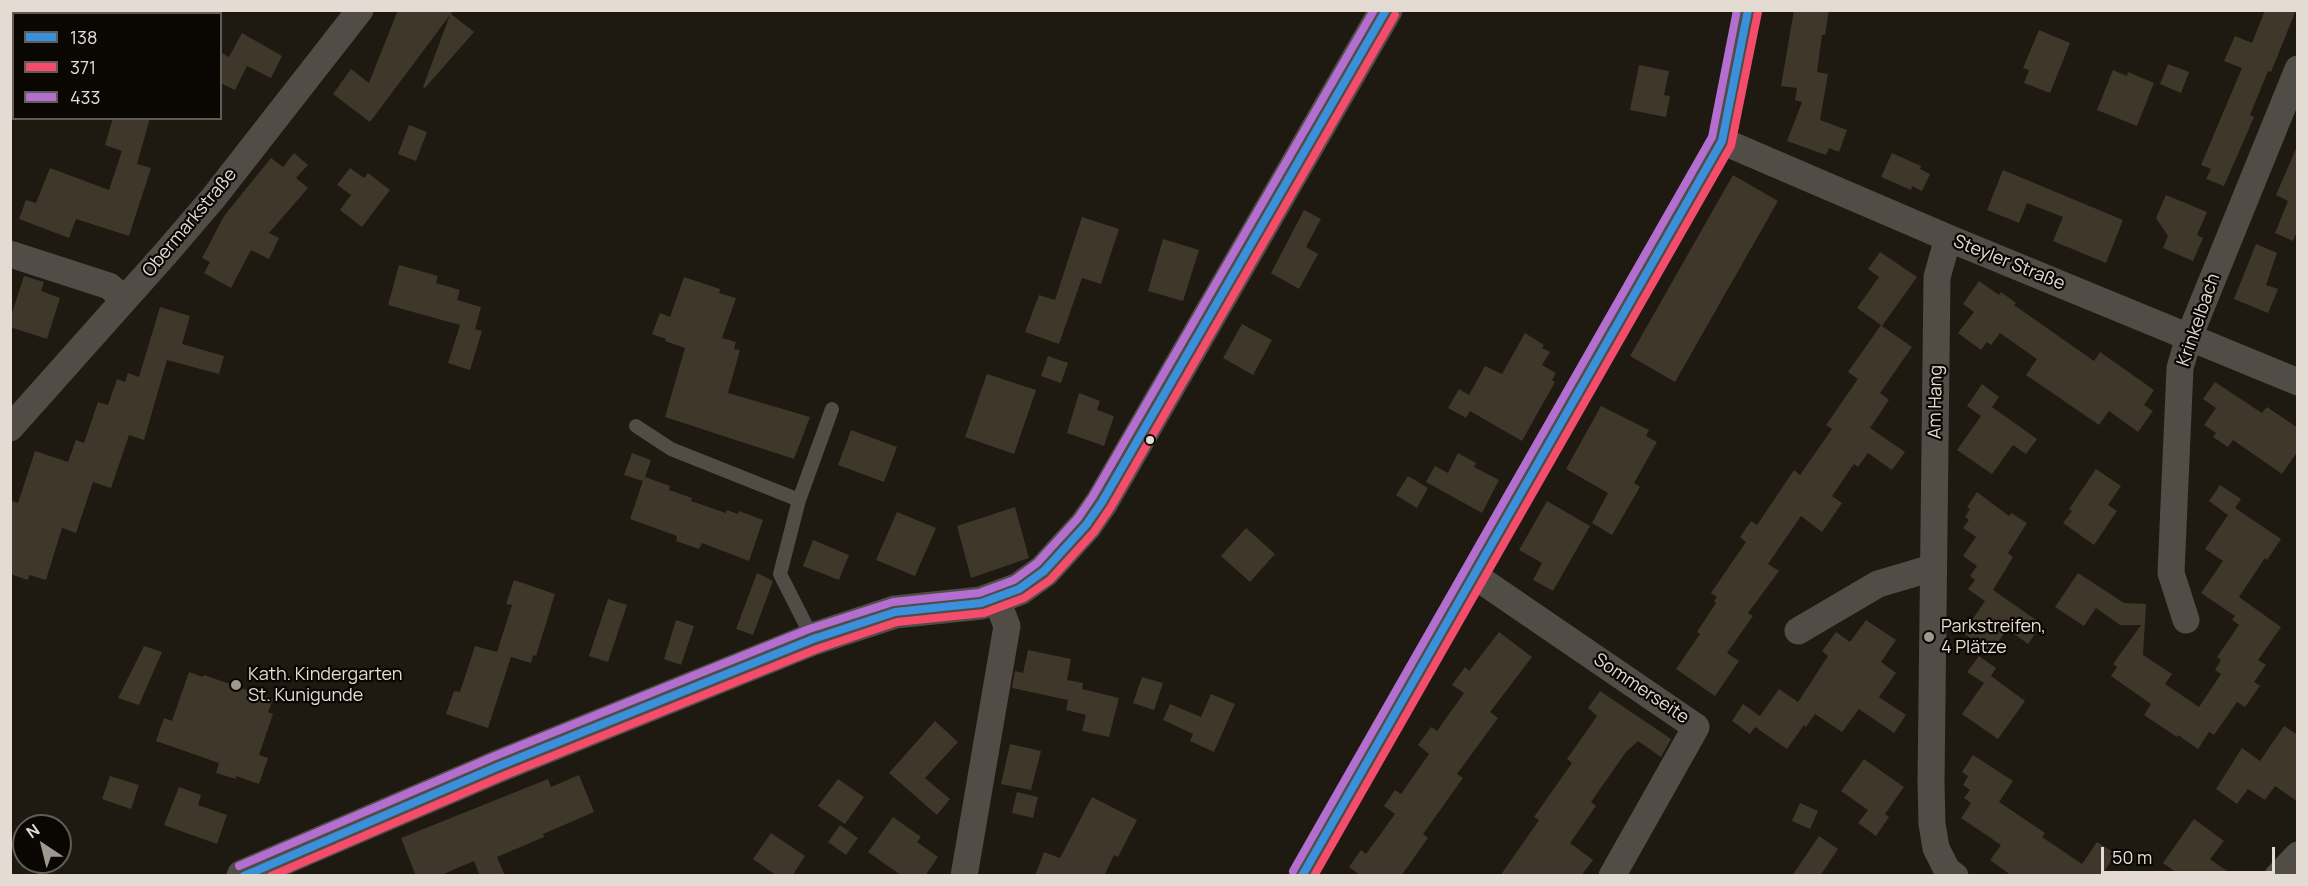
<!DOCTYPE html>
<html>
<head>
<meta charset="utf-8">
<style>
  body { margin:0 }
  #map { position:relative; width:2308px; height:886px; overflow:hidden; background:#1e1911; font-family:Manrope,sans-serif }
  canvas { display:block }
  .frame { position:absolute; inset:0; border:12px solid #e4dcd3; pointer-events:none }
  .legend { position:absolute; left:12px; top:12px; width:210px; height:108px; box-sizing:border-box; background:#0a0602; border:2px solid #615c56; margin:0; padding:8px 10px; list-style:none; font-size:18px; color:#e4dcd3 }
  .legend li { display:flex; align-items:center; gap:12px; height:30px }
  .legend b { width:30px; border:2px solid #615c56 }
  .north { position:absolute; left:12px; top:814px; width:60px; height:60px; box-sizing:border-box; background:#0a0602; border:2px solid #615c56; border-radius:50%; rotate:325deg; font-size:16px; font-weight:700; line-height:24px; text-align:center; color:#e4dcd3 }
  .north::after { content:''; display:block; margin:auto; width:21px; height:27px; background:#9f988f; clip-path:polygon(50% 0,100% 100%,50% 72%,0 100%) }
  .scale { position:absolute; left:2101px; top:847px; width:174px; height:27px; box-sizing:border-box; border:3px solid #e4dcd3; border-top:0; padding-left:8px; font-size:18px; line-height:21px; white-space:nowrap; color:#e4dcd3; -webkit-text-stroke:4px #0a0602; paint-order:stroke }
</style>
</head>
<body>
<div id="map">
<canvas width="2308" height="886"></canvas>
<div class="frame"></div>
<ul class="legend">
<li><b style="height:8px;background:#3a90db"></b>138</li>
<li><b style="height:8px;background:#f44d6c"></b>371</li>
<li><b style="height:8px;background:#b36fd0"></b>433</li>
</ul>
<div class="north">N</div>
<div class="scale">50 m</div>
</div>
<script>
const c = document.querySelector('canvas').getContext('2d');
c.lineJoin = 'round';
function fill(path, color) { c.fillStyle = color; c.fill(path, 'evenodd'); }
const poly = rows => new Path2D(rows.map(r => 'M' + r).join(''));
function stroke(path, color, width, dash) { c.strokeStyle = color; c.lineWidth = width; c.lineCap = dash ? 'butt' : 'round'; c.setLineDash(dash || []); c.stroke(path); }
function label(font, color, halo, rows, align = 'center') {
  c.font = font + ' Manrope,sans-serif'; c.lineWidth = 4.5; c.setLineDash([]); c.textBaseline = 'middle'; c.strokeStyle = halo; c.fillStyle = color; for (const [text, x, y, turn = 0] of rows) {
    c.save(); c.translate(x, y); c.rotate((+turn || 0) * Math.PI / 180); c.textAlign = isNaN(turn) ? turn : align; if (halo) c.strokeText(text, 0, 0); c.fillText(text, 0, 0); c.restore();
  }
}
fill(poly([
  [398,10,454,10,451,14,474,32,425,88,423,87,450,15,370,122,333,94,351,69,369,83],
  [1794,10,1829,10,1825,35,1822,35,1817,72,1828,74,1820,120,1847,130,1839,152,1829,148,1826,155,1787,141,1802,102,1795,100,1797,88,1781,86],
  [2265,10,2296,10,2271,72,2268,71,2250,115,2254,117,2224,186,2206,179,2211,169,2201,165,2242,68,2224,61,2235,36,2252,43],
  [2039,30,2070,43,2050,93,2024,83,2029,70,2023,68],
  [242,33,282,56,271,78,247,66,235,90,220,83,220,52,229,57],
  [2168,64,2189,72,2181,93,2160,84],
  [1639,65,1669,71,1664,95,1670,96,1666,117,1630,110],
  [2113,70,2127,76,2128,72,2154,83,2137,126,2097,110],
  [113,118,150,118,137,164,151,168,129,236,76,219,69,238,19,219,26,200,36,203,50,168,109,190,122,151,105,145],
  [409,125,427,132,416,161,398,154],
  [2298,144,2298,229,2293,241,2275,233,2288,201,2276,195],
  [294,153,308,165,296,178,308,188,269,233,279,238,269,259,251,250,231,288,204,273,210,262,202,258,224,216,271,158,283,167],
  [1892,153,1921,166,1920,169,1930,174,1922,191,1912,186,1911,190,1881,177],
  [350,168,364,178,368,173,390,190,362,227,340,210,351,195,337,185],
  [2003,170,2123,220,2106,263,2053,241,2063,217,2027,203,2019,223,1987,210],
  [1733,175,1778,201,1675,382,1630,356],
  [2166,195,2207,212,2197,235,2203,238,2193,261,2163,248,2168,236,2156,218],
  [1304,210,1321,219,1306,247,1318,254,1299,289,1271,273],
  [1082,217,1119,229,1101,284,1082,278,1059,344,1025,332,1039,295,1055,300],
  [1163,239,1199,250,1183,301,1148,291],
  [2256,244,2277,253,2266,285,2278,289,2268,313,2234,299],
  [1880,252,1917,277,1882,326,1912,347,1880,393,1889,400,1870,428,1905,452,1892,470,1868,453,1858,467,1854,464,1832,496,1842,503,1822,532,1801,516,1768,564,1779,571,1748,613,1753,616,1727,653,1739,661,1715,696,1676,669,1700,634,1697,632,1716,603,1714,601,1717,597,1711,593,1746,542,1740,537,1751,521,1757,525,1794,470,1800,475,1832,429,1826,425,1858,379,1848,372,1881,325,1857,308,1879,277,1868,269],
  [399,265,438,276,436,283,460,290,457,300,481,307,475,329,482,331,470,370,448,363,460,325,388,305],
  [24,276,44,282,41,291,60,298,47,339,10,327,10,319],
  [684,277,720,289,719,293,736,298,722,338,736,342,734,349,740,350,728,393,810,417,794,459,665,417,685,348,665,341,666,339,652,334,660,313,670,317],
  [1979,281,1999,295,2001,292,2016,303,2014,305,2094,361,2100,352,2154,390,2144,405,2153,411,2138,432,2109,411,2099,425,2026,375,2037,359,2000,333,1991,345,1987,342,1981,350,1958,333,1974,312,1963,304],
  [160,307,190,316,182,344,224,356,219,374,167,360,144,440,129,435,111,488,93,482,76,533,62,528,46,580,29,575,28,580,10,574,10,500,18,503,35,451,68,462,76,440,84,443,98,402,108,405,117,379,125,382,128,373,139,377],
  [1242,324,1272,340,1253,375,1223,358],
  [1525,333,1544,345,1542,348,1550,352,1542,365,1556,373,1552,380,1555,382,1522,441,1470,411,1466,418,1448,408,1459,389,1469,395,1485,366,1502,374],
  [1048,356,1068,363,1061,383,1041,376],
  [987,374,1036,390,1014,454,965,437],
  [2215,382,2262,413,2267,407,2298,428,2298,451,2282,474,2233,440,2228,447,2213,437,2216,433,2204,425,2216,408,2203,399],
  [1982,384,1999,397,1992,407,2037,439,2026,454,2013,445,1992,474,1957,450,1981,416,1967,406],
  [1079,393,1100,401,1097,410,1114,416,1104,446,1067,433],
  [1601,406,1649,430,1646,436,1657,442,1634,483,1640,487,1612,535,1592,523,1608,493,1566,469],
  [851,430,897,447,884,482,838,465],
  [632,453,651,460,645,477,670,486,669,490,692,498,691,501,726,513,727,510,738,514,739,511,763,520,749,561,702,543,699,549,676,541,677,536,630,519,643,481,624,475],
  [1458,453,1476,463,1474,467,1499,480,1482,513,1426,482,1435,466,1448,473],
  [2096,469,2121,486,2108,505,2117,511,2094,545,2063,523,2072,511,2069,509],
  [1408,476,1428,488,1417,508,1396,495],
  [2220,485,2241,499,2235,508,2281,539,2267,560,2265,558,2239,597,2281,627,2258,660,2266,665,2254,682,2260,686,2245,707,2237,702,2214,735,2209,732,2198,749,2178,735,2177,737,2144,715,2151,704,2111,676,2117,667,2113,664,2141,625,2120,625,2096,608,2084,626,2055,607,2078,573,2124,603,2146,604,2143,655,2172,674,2165,684,2199,707,2221,674,2215,670,2221,660,2217,657,2239,625,2232,620,2235,616,2201,593,2223,561,2205,549,2228,515,2209,501],
  [1977,492,2009,516,2011,513,2027,523,2008,553,2013,557,1993,590,2042,624,2028,644,2007,629,1991,652,1963,633,1985,601,1968,589,1975,580,1970,576,1977,566,1963,556,1976,537,1963,528,1969,520,1965,517,1970,509,1967,507],
  [1547,501,1590,526,1553,591,1533,580,1542,563,1519,550],
  [1015,507,1029,558,971,578,957,526],
  [897,512,936,528,915,576,876,560],
  [1246,528,1275,554,1250,582,1221,556],
  [813,540,849,555,839,580,803,566],
  [757,573,773,581,753,635,736,629],
  [514,580,555,594,536,656,533,655,531,663,511,657,488,728,446,714,454,691,460,692,475,646,497,652,512,605,506,604],
  [608,599,627,605,608,662,589,656],
  [676,620,694,626,681,665,664,659],
  [1866,620,1896,640,1881,662,1896,673,1879,697,1906,715,1894,733,1859,709,1842,732,1815,714,1806,727,1804,725,1787,749,1755,727,1750,734,1732,721,1743,704,1760,716,1779,689,1798,702,1828,656,1822,651,1836,632,1850,642],
  [1499,632,1532,657,1490,712,1498,718,1457,774,1463,778,1423,834,1428,838,1401,876,1361,876,1349,867,1361,850,1366,854,1395,814,1384,806,1395,790,1401,794,1429,754,1418,745,1431,727,1437,731,1464,693,1452,685,1465,667,1469,671],
  [144,646,162,652,139,705,118,698],
  [1028,650,1071,659,1067,680,1083,683,1082,689,1119,698,1109,737,1082,731,1086,715,1066,710,1068,700,1012,688,1015,671,1023,673],
  [1979,656,1996,668,1991,676,2025,701,1998,739,1962,714,1984,683,1967,672],
  [189,672,203,677,204,675,273,699,268,712,273,714,259,755,268,758,259,784,236,776,236,779,216,773,219,763,156,741,164,718,172,721],
  [1142,677,1163,683,1154,710,1133,703],
  [1600,691,1671,739,1661,757,1638,741,1626,752,1591,802,1596,806,1570,843,1593,860,1581,876,1500,876,1539,820,1534,817,1572,763,1567,759,1597,716,1588,708],
  [1211,694,1235,704,1214,752,1190,741,1193,734,1163,720,1170,704,1201,717],
  [935,721,958,742,925,778,950,799,937,815,889,773],
  [2284,726,2298,735,2298,802,2275,786,2265,800,2248,789,2237,804,2216,789,2242,748,2260,761],
  [1010,744,1041,751,1031,790,1001,784],
  [1973,755,2013,781,1999,802,2045,833,2042,837,2082,864,2097,842,2116,854,2101,876,2012,876,1990,860,2001,845,1961,818,1971,803,1964,798,1970,790,1963,785,1968,776,1962,772],
  [1864,759,1904,787,1885,814,1889,817,1876,836,1858,823,1868,810,1841,791],
  [579,775,594,812,543,834,544,837,497,857,505,876,480,876,474,861,439,876,416,876,401,838,548,779,551,787],
  [110,776,139,785,131,809,102,799],
  [838,779,864,797,845,824,818,806],
  [179,787,201,795,198,805,227,815,217,844,164,825],
  [1017,792,1038,797,1033,818,1012,813],
  [1092,797,1137,820,1118,857,1114,855,1104,876,1035,876,1044,852,1060,858],
  [1800,803,1818,811,1810,829,1792,821],
  [893,817,921,837,917,842,938,857,925,876,902,876,868,852],
  [2194,819,2224,841,2210,859,2234,876,2181,876,2163,863],
  [840,825,858,838,846,855,828,842],
  [771,833,805,856,792,876,777,876,753,859],
  [1819,836,1838,849,1820,876,1792,876]
]), '#3f372a');
stroke(poly([
  [636,426,671,449,799,500],
  [813,639,780,574,799,500,832,409]
]), '#514c46', 14);
stroke(poly([
  [1722,141,1948,238,2298,382],
  [1948,238,1937,277,1931,783,1932,824,1936,848,1947,870,1955,876],
  [10,254,109,286,124,299],
  [10,428,166,253,214,197,360,10],
  [1475,576,1696,727,1612,876],
  [2186,620,2171,573,2180,368,2189,337,2298,69],
  [1798,631,1878,584,1932,568],
  [964,876,1007,626,996,598],
  [1302,876,1722,141,1748,10],
  [2278,876,2298,855]
]), '#514c46', 27);
stroke(poly([
  [243,876,499,766,813,639,895,612,981,603,1019,589,1044,571,1086,525,1102,502,1386,10]
]), '#514c46', 33);
stroke(poly([
  [244,876,499,766,813,639,895,612,981,603,1019,589,1044,571,1086,525,1102,502,1386,10],
  [1302,876,1722,141,1748,10]
]), '#3a90db', 8);
stroke(poly([
  [271,876,503,776,817,649,897,622,984,613,1024,598,1050,580,1094,532,1111,507,1395,15],
  [1314,876,1731,146,1758,12]
]), '#f44d6c', 8);
stroke(poly([
  [239,866,495,756,809,629,893,602,979,593,1014,580,1037,563,1078,518,1093,496,1374,10],
  [1293,871,1712,137,1737,10]
]), '#b36fd0', 8);
for (const [x, y, r, color] of [
  [1150,440,5,"#e4dcd3"],
  [1929,637,6,"#9f988f"],
  [236,685,6,"#9f988f"]
]) { const dot = new Path2D(); dot.arc(x, y, r, 0, 2 * Math.PI); c.fillStyle = color; c.fill(dot); stroke(dot, '#0a0602', 2); }
label('18px', '#e4dcd3', '#0a0602', [
  ["Obermarkstraße",190,223,-50],
  ["Steyler Straße",2009,263,22],
  ["Krinkelbach",2199,320,-71],
  ["Am Hang",1936,402,-89],
  ["Sommerseite",1641,689,34]
]);
label('18px', '#e4dcd3', '#0a0602', [
  ["Parkstreifen,",1941,627],
  ["4 Plätze",1941,648],
  ["Kath. Kindergarten",248,675],
  ["St. Kunigunde",248,696]
], 'left');
</script>
</body>
</html>
